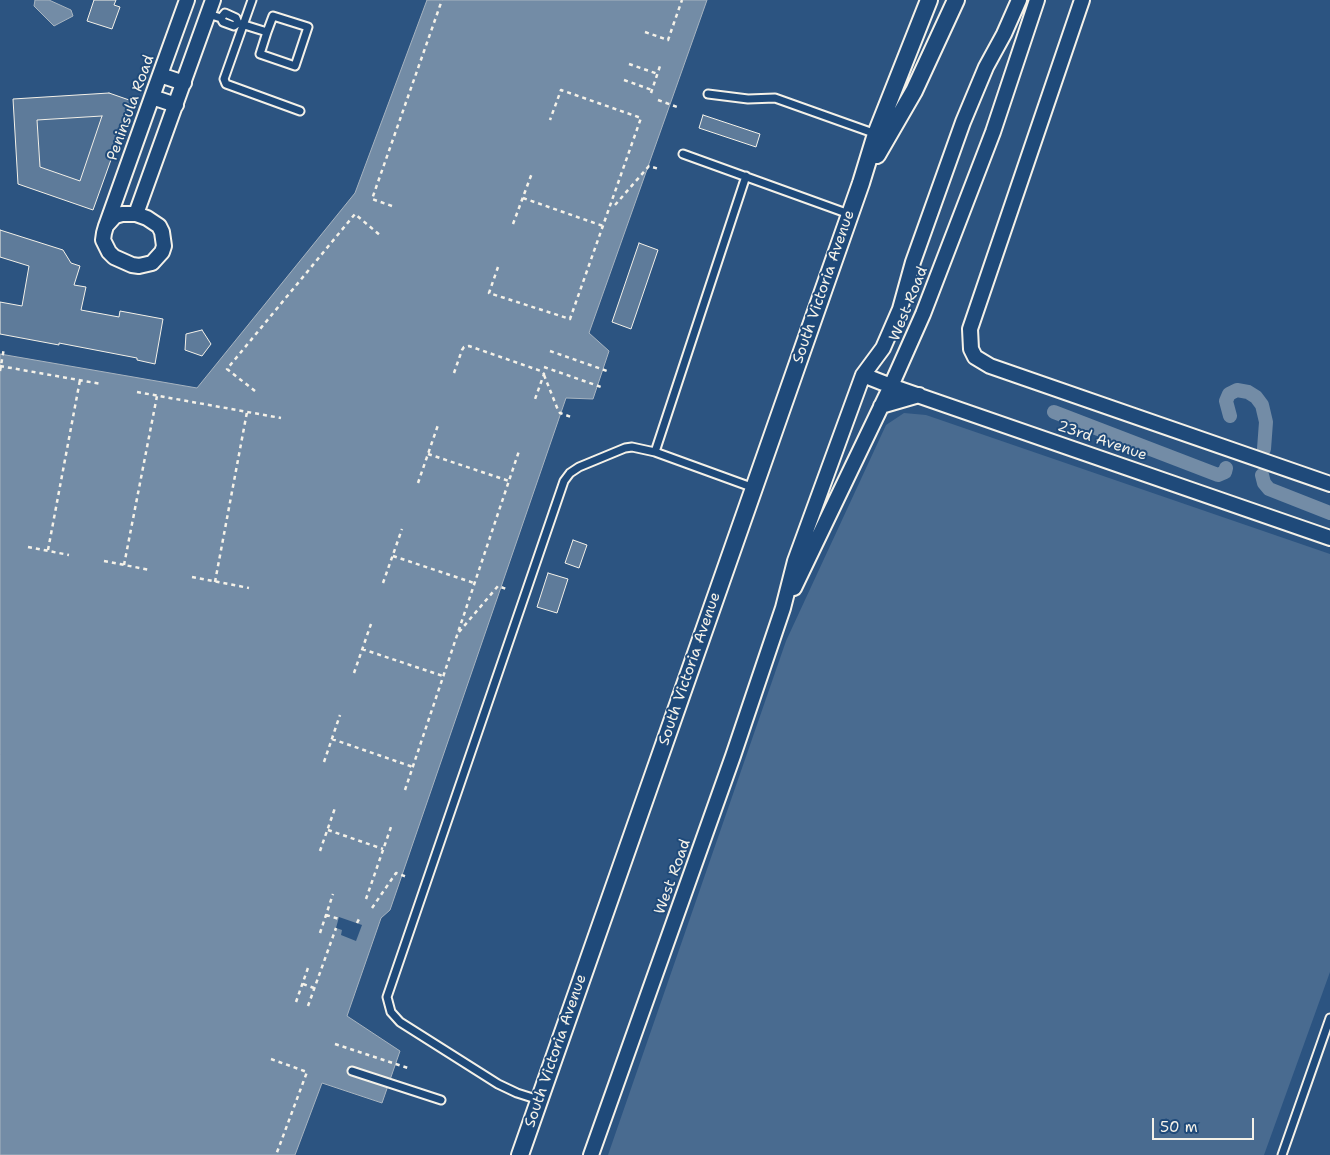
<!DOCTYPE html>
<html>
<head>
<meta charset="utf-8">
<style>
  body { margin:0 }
  #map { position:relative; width:1330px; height:1155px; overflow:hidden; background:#2c5481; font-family:"Shantell Sans",sans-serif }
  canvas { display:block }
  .scale { position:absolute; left:1152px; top:1118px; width:102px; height:22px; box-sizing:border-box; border:2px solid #f4f1e8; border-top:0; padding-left:6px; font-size:15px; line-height:18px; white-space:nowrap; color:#f4f1e8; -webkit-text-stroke:4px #1f4a7a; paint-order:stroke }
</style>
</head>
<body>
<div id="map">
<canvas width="1330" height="1155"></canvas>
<div class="scale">50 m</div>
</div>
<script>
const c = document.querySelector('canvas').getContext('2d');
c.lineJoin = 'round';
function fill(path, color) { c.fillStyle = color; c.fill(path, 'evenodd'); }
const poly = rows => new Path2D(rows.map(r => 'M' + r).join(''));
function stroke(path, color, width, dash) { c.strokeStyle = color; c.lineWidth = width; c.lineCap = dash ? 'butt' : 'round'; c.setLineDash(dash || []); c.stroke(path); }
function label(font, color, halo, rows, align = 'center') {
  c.font = font + ' "Shantell Sans",sans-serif'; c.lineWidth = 4; c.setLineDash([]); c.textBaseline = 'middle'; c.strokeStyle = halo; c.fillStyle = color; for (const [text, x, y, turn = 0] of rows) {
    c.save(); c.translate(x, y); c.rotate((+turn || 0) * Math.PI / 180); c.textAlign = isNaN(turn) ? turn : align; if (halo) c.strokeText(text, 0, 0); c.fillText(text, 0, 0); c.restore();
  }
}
fill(poly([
  [102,116,80,181,40,167,37,120],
  [904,413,926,415,1330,554,1330,972,1264,1155,608,1155,786,641,886,425]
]), '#496b90');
const water = poly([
  [35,0,49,0,71,10,73,16,54,26,34,6,35,0],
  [427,0,707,0,589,333,609,351,593,399,566,398,390,910,381,918,347,1016,400,1051,382,1103,322,1083,295,1155,0,1155,0,354,197,388,355,193,427,0]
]);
fill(water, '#738ca6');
stroke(water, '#a7b4c0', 1);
fill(poly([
  [339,917,362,925,356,941,341,935,342,930,336,928]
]), '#2c5481');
stroke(poly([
  [1054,412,1218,475,1225,472,1226,468],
  [1230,416,1226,401,1229,394,1237,390,1248,392,1256,397,1262,405,1266,422,1264,449],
  [1262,475,1264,483,1269,489,1330,513]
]), '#738ca6', 14);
const building = poly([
  [94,0,116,0,114,5,120,7,112,29,87,21,94,0],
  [109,93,132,101,93,210,18,184,13,99,109,93],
  [102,116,80,181,40,167,37,120,102,116],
  [703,115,760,134,756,147,699,128,703,115],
  [0,230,63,250,71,263,80,266,74,285,86,287,81,310,119,317,120,311,163,319,155,364,137,360,137,358,59,343,59,345,0,334,0,302,22,306,29,266,0,257,0,230],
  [639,243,658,250,631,329,612,322,639,243],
  [202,330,211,344,202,356,185,350,186,334,202,330],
  [573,540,587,545,579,568,565,563,573,540],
  [548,573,568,579,557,613,537,607,548,573]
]);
fill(building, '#5e7b9a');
stroke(building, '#f4f1e8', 1);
const service = poly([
  [252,0,224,79,226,84,300,111],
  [208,14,221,18,223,22,234,26,238,23,236,18,225,13,221,18],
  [238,23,267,32,273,16,308,27,295,66,260,54,267,32],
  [708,94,748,99,775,98,876,134],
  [683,154,849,214],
  [655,452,746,176],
  [352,1071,441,1100],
  [539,1100,517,1093,498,1084,400,1022,391,1012,387,997,564,481,570,473,579,467,625,448,632,447,655,452,754,488],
  [1282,1155,1330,1018]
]);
const minor = poly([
  [1082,0,970,329,971,349,975,357,990,366,1330,484],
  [160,75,184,83],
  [152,97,176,105],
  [136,214,213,0],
  [106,226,115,216,122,214,136,214,147,218,159,226,162,232,164,246,162,252,152,263,139,266,132,265,114,257,109,252,103,240,104,233,106,226,152,97,187,0],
  [863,375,891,386,1330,538],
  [881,406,919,395],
  [794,588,891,386,923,314,993,132,1037,0],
  [591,1155,733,756,783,608,795,561,863,375,883,348,900,309,913,262,963,122,986,67,1004,34,1019,0]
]);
const tertiary = poly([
  [877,155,914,91,956,0],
  [520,1155,754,488,861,183,876,134,929,0]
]);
stroke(service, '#f4f1e8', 11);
stroke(minor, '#f4f1e8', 18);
stroke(tertiary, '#f4f1e8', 20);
stroke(poly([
  [645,32,668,40,682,0],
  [629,64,658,74],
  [624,80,652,90],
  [651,93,660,66],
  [658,100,680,108],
  [523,198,603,226],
  [615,205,649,166,659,169],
  [392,206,372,199,442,0],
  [513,224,532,173],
  [498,267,489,293,570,319,641,118,561,90,550,120],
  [550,351,610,372],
  [0,366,101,384],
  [544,367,604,388],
  [0,371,4,348],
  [454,373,462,350,464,347,469,346,541,371,544,374,534,402],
  [544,375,558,410,560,413,571,417],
  [255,391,227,369,355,214,381,236],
  [137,392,281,418],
  [428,454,509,481],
  [418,483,438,425],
  [28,547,69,555],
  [48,550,80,380],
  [393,556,474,583],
  [104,561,150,570],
  [124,565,157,396],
  [192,577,249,588],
  [215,582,247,412],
  [383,583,402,529],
  [459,632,498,586,509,590],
  [362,649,443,676],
  [354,673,371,624],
  [332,739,413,767],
  [324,762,340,715],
  [405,790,519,451],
  [328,830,383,849],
  [320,851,335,808],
  [366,899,391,827],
  [372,908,396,873,407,877],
  [326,915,339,919],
  [357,923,359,919],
  [320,933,333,894],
  [303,984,314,988],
  [296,1002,309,965],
  [308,1006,336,928],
  [335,1044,408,1068],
  [271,1059,307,1072,276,1155]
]), '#f4f1e8', 2.5, [4, 4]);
stroke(service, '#1f4a7a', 7);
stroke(minor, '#1f4a7a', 14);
stroke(tertiary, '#1f4a7a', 16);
label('15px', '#f4f1e8', '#1f4a7a', [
  ["Peninsula Road",131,108,-70],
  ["South Victoria Avenue",824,287,-71],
  ["West Road",909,304,-68],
  ["23rd Avenue",1102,441,19],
  ["South Victoria Avenue",690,669,-71],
  ["West Road",673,877,-70],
  ["South Victoria Avenue",556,1051,-71]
]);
</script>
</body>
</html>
